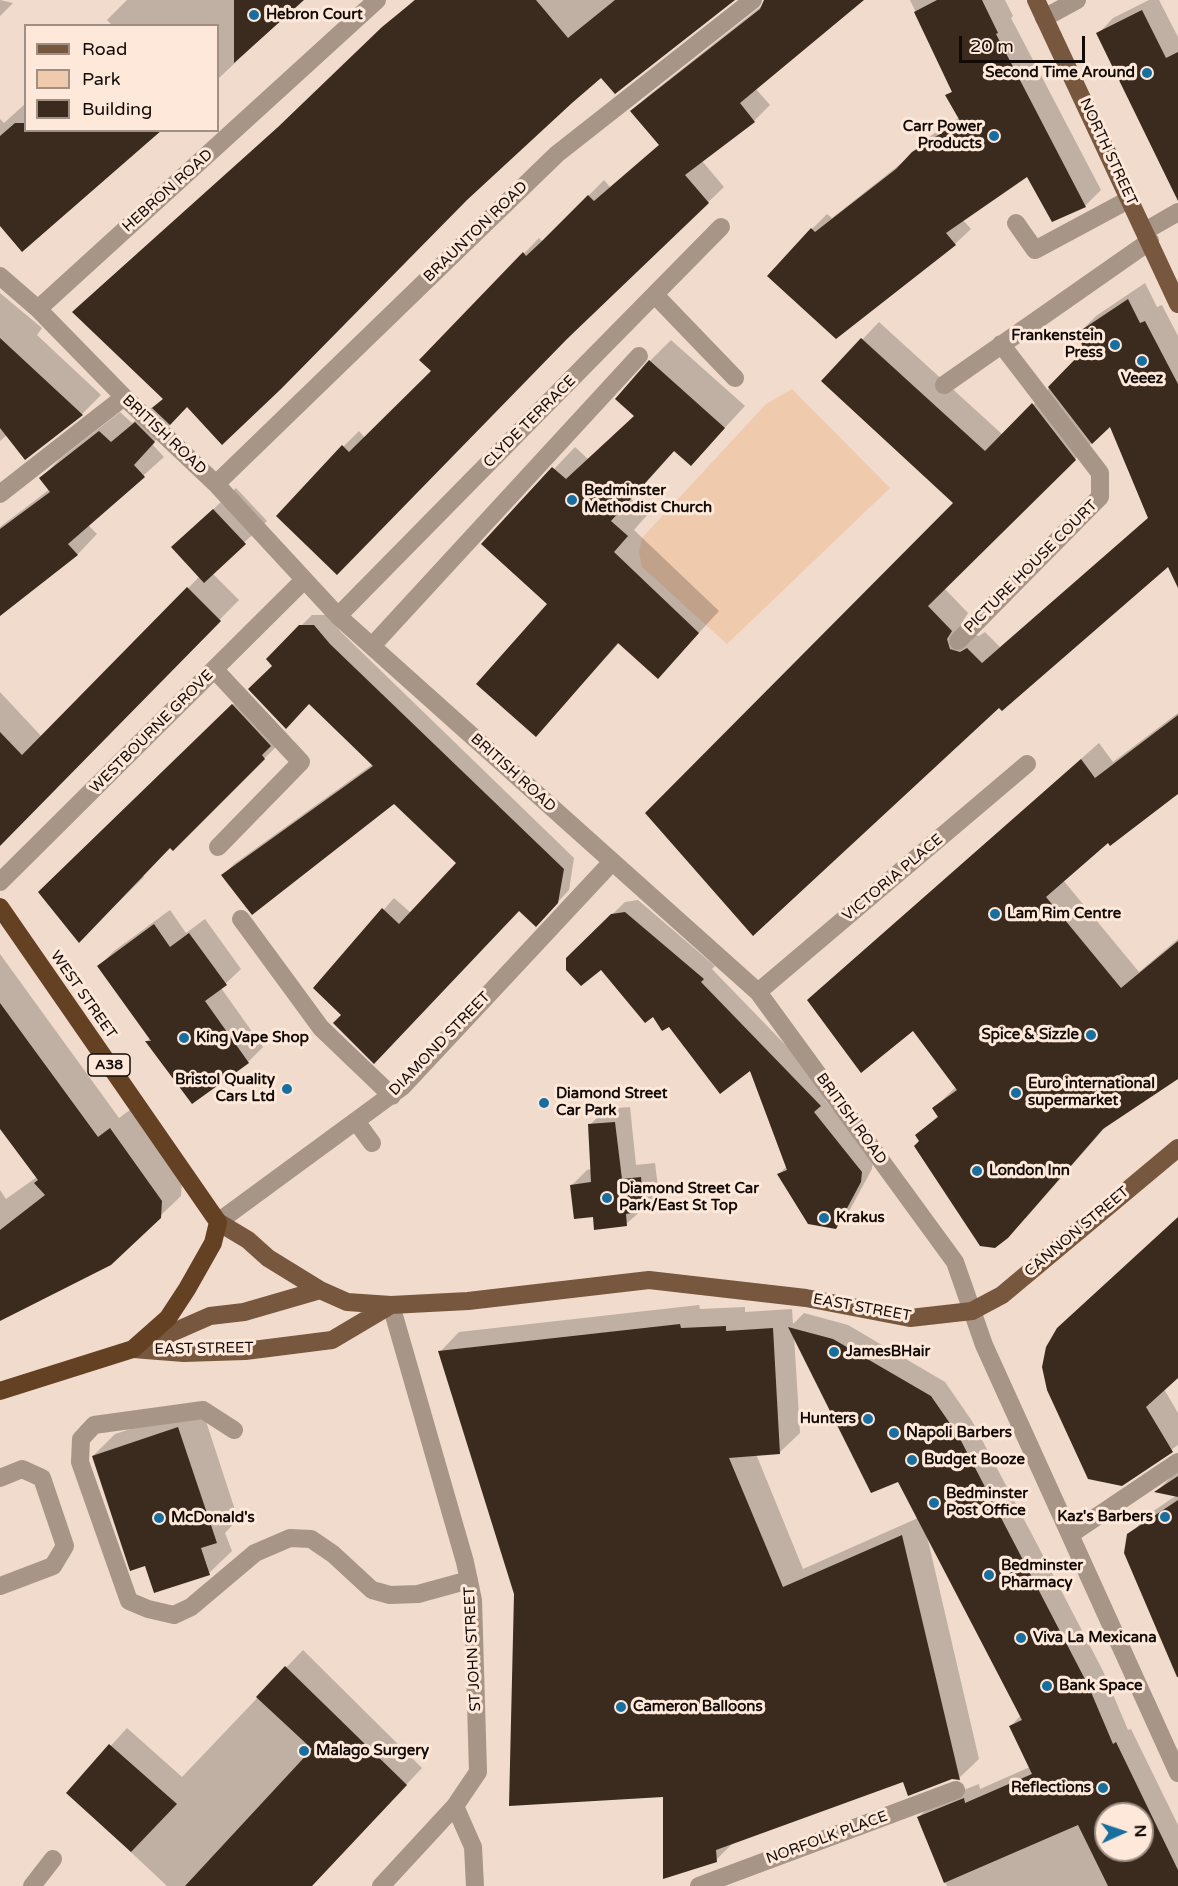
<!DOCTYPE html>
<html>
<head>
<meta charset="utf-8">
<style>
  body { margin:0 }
  #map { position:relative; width:1178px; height:1886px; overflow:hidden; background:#f0dbcc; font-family:"Varela Round",sans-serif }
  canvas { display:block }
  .legend { position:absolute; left:24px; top:24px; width:195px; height:108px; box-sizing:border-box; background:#fde8d9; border:2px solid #9f8f85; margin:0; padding:8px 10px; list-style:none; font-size:18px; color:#110a06 }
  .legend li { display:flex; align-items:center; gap:12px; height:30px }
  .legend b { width:30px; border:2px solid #9f8f85 }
  .north { position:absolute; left:1094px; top:1802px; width:60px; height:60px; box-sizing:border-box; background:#fde8d9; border:2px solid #9f8f85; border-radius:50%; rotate:87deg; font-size:16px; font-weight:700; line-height:24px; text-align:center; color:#110a06 }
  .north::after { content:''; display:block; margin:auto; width:21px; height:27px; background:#186e9e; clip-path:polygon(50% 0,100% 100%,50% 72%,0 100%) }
  .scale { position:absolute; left:959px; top:36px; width:126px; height:27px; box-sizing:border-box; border:3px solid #110a06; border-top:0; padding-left:8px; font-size:18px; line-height:21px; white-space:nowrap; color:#110a06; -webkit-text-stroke:4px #fde8d9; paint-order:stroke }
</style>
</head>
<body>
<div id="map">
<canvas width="1178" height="1886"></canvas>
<ul class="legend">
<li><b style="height:8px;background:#77573e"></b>Road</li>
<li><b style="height:16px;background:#f0caac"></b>Park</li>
<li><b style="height:16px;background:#3b2b1f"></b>Building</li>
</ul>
<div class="north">N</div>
<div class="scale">20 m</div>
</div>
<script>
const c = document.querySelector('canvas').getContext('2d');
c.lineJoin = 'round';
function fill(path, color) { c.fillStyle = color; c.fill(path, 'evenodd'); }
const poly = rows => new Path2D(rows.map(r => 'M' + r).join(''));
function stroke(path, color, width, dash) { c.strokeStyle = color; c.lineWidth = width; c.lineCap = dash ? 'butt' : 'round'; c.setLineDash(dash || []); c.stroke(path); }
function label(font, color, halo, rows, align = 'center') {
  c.font = font + ' "Varela Round",sans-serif'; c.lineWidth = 6; c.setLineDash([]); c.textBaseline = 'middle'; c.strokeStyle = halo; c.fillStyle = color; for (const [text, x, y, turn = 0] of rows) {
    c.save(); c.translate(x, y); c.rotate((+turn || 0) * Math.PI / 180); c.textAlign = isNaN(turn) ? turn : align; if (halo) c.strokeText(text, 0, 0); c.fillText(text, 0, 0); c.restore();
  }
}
fill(poly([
  [792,389,890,488,727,644,642,567,639,552,642,538,766,404]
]), '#f0caac');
fill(poly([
  [0,0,13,3,0,16],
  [127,0,302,0,219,78,218,26,109,26,111,24,107,20],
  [414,0,734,0,602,76,188,406,152,444,164,457,88,525,97,534,78,554,0,616,0,527,50,489,41,478,61,458,120,412,132,423,164,398,295,112],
  [765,0,862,0,755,88,770,105,754,121,702,161,724,187,572,332,337,573,343,447,359,431,365,438,433,371,421,360,539,238,542,241,555,230,604,180,610,187,660,144,632,111,648,96,764,4],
  [910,0,1005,0,1013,16,1011,18,1101,190,1085,206,1027,175,963,220,971,229,955,244,836,337,812,229,827,214,832,218,908,158,929,137,960,117,947,96,953,90],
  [1149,0,1159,0,1178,37,1178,183,1167,178,1098,34,1113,18],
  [26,103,26,130,0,222,0,119,4,123],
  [1145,283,1157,307,1162,305,1178,336,1178,575,1175,560,999,706,753,934,956,502,823,381,879,322,1003,435,1086,351,1079,333,1096,316],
  [1111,424,1149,517,1000,647,985,632,979,636,966,632,963,621,968,613,944,588],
  [0,293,42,328,37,335,101,395,82,414,7,435,0,441],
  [671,340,745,406,691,464,675,450,631,499,648,514,634,530,719,611,658,677,620,642,536,735,549,604,483,544,575,447,588,459,636,415,650,361],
  [236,488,267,521,212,573,239,600,10,833,0,832,0,692,42,737,200,576,173,547],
  [312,615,326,615,341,632,574,858,569,890,547,914,519,909,343,1015,315,988,394,898,411,913,458,863,394,802,223,875,234,864,373,764,268,659],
  [247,691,279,744,173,849,170,846,142,874,144,877,79,941,40,892],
  [1178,713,1178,787,1108,840,1063,880,1139,972,1178,939,1178,1077,1108,1124,1025,1219,917,1135,939,1115,934,1108,956,1087,914,1028,826,984,1099,743,1113,762],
  [638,900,715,966,712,969,832,1093,825,1100,873,1160,872,1169,847,1215,835,1227,779,1174,787,1166,751,1069,653,1015,602,968,568,958,625,902],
  [170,910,186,933,205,919,241,969,221,988,263,1047,248,1062,147,1041,151,1038,99,966,114,951],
  [0,954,119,1118,131,1109,182,1181,181,1196,160,1216,0,1319,0,1190,6,1199,37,1177,0,1127],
  [630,1107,636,1165,655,1163,659,1195,626,1224,595,1216,572,1185,587,1170,592,1169,590,1125,605,1109],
  [1178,1219,1178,1376,1164,1389,1178,1413,1178,1445,1122,1484],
  [699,1305,700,1309,745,1307,745,1312,792,1309,793,1324,804,1313,848,1325,945,1382,972,1421,1037,1544,1103,1671,1128,1730,1131,1729,1178,1825,1178,1886,947,1886,919,1817,933,1802,979,1784,980,1789,1030,1767,1011,1726,1021,1715,927,1536,979,1759,959,1778,904,1781,734,1842,716,1860,665,1796,516,1594,440,1352,459,1332],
  [794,1336,899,1481,918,1518,803,1569,756,1454,780,1452,800,1433],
  [1106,1814,1142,1814,1142,1850,1106,1850],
  [201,1406,238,1519,225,1533,232,1551,209,1573,146,1564,93,1456,115,1434],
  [1178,1470,1178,1669,1129,1535,1152,1512,1177,1495,1157,1491],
  [303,1650,422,1768,310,1886,167,1886,68,1793,127,1728,182,1777]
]), '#0003');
fill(poly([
  [234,0,304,0,234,63],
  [415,0,536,0,568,38,615,0,735,0,615,94,601,78,572,103,467,200,281,389,222,445,187,407,170,425,152,408,163,399,72,312,278,127,382,27],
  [764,0,864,0,740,103,755,122,685,175,709,203,567,339,337,575,276,516,342,445,349,452,431,371,419,360,523,252,526,256,540,243,588,195,594,201,659,145,630,111,760,9],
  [937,0,982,0,998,33,996,34,1086,207,1052,222,1027,177,946,233,956,245,836,339,767,276,811,228,815,232,896,169,912,152,960,121,945,95,952,92,914,12],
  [1142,10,1166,58,1178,52,1178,201,1096,33],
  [15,123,26,123,26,130,162,130,22,252,0,226,0,136],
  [1128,299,1140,323,1145,321,1178,384,1178,588,1168,567,1002,711,999,708,753,936,645,813,953,503,821,381,861,338,985,451,1032,403,1076,460,928,606,952,631,947,639,950,649,960,652,967,648,982,663,1148,518,1110,427,1092,444,1048,387,1084,350,1077,333],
  [0,338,83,415,25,460,0,428],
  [649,360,725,428,691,466,674,451,611,521,628,536,614,552,699,633,658,679,618,643,536,737,476,684,547,604,481,544,552,467,566,479,634,416,615,399],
  [135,422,155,442,134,465,145,477,68,544,78,555,0,616,0,529,50,492,39,478,99,431,111,442],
  [213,509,246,544,204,583,171,547],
  [187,587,221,621,0,846,0,732,22,755],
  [299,625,314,625,330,644,564,869,558,903,536,927,519,911,374,1064,333,1023,341,1015,313,988,382,908,399,924,456,863,394,804,252,915,221,875,373,766,309,704,286,729,248,689,272,666,266,659],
  [232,704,271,746,262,755,265,759,173,851,170,848,79,943,38,892],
  [1178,715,1178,794,1110,846,1108,843,1046,897,1121,988,1178,941,1178,1079,1103,1129,1008,1238,995,1248,980,1246,914,1146,919,1141,915,1135,938,1117,932,1108,957,1090,913,1031,861,1073,807,1000,1081,759,1095,778],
  [625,912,704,979,701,982,821,1106,814,1112,862,1172,861,1182,836,1229,808,1224,777,1174,787,1170,750,1071,720,1094,669,1027,662,1031,653,1017,645,1023,601,970,581,986,566,970,566,958,611,914],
  [154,924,170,947,189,933,227,985,205,1001,249,1063,192,1104,145,1041,151,1041,97,966],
  [0,1003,98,1137,110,1128,162,1201,161,1218,111,1265,0,1321,0,1230,45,1195,34,1183,38,1180,0,1129],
  [615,1122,622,1179,641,1177,644,1211,626,1214,627,1226,594,1230,593,1217,574,1219,570,1185,591,1182,588,1124],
  [1178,1217,1178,1378,1146,1407,1173,1452,1122,1486,1088,1479,1047,1390,1042,1367,1046,1347,1057,1328],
  [680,1324,681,1328,726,1326,726,1331,773,1328,780,1454,729,1458,783,1587,902,1535,960,1780,952,1779,908,1796,903,1782,716,1850,717,1862,663,1879,663,1797,509,1806,514,1594,438,1351],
  [788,1327,833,1339,931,1396,958,1435,1088,1685,1113,1744,1116,1742,1178,1870,1178,1886,1108,1886,1078,1825,944,1883,917,1817,964,1798,965,1803,1032,1774,1009,1726,1022,1720,898,1482,871,1493],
  [1106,1814,1142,1814,1142,1850,1106,1850],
  [178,1427,217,1543,201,1548,210,1575,154,1593,145,1566,130,1571,92,1456],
  [1178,1476,1178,1497,1154,1492],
  [1178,1500,1178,1677,1177,1677,1124,1553,1127,1534],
  [285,1666,407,1785,312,1886,185,1886,312,1749,256,1697],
  [109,1744,177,1804,131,1852,66,1793]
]), '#3b2b1f');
stroke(poly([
  [1044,18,1077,0],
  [1016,223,1035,250,1130,199],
  [1145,231,1178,212],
  [0,276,38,309,124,397,216,484,338,616,758,992,955,1262,984,1345,1178,1773],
  [656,296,735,378],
  [38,309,377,0],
  [944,385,1150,241],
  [216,484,557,154,753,0],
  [0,494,124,397],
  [338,616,721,227],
  [958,641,1100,497,1100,473,1001,344],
  [372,646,639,356],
  [214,669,301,762,218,847],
  [0,882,303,581],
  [241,919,321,1028,392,1096],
  [758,992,1027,764],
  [356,1121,372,1143],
  [218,1222,402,1087,611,863],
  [234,1430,203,1410,94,1425,81,1439,80,1462,129,1601,148,1609,174,1615,191,1607,255,1553,290,1538,311,1539,333,1554,372,1590,390,1595,418,1594,469,1580],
  [0,1478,22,1469,42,1478,65,1546,53,1566,0,1586],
  [1071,1534,1178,1462],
  [455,1806,473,1847,475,1886],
  [32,1886,53,1859],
  [381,1886,455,1806,478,1772,473,1600,465,1562,391,1305],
  [699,1886,956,1790]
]), '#a79587', 18);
stroke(poly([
  [1036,0,1178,304],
  [218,1222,248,1240,268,1258,320,1290,347,1302,391,1305,468,1301,649,1280,806,1298,910,1318,972,1311,1002,1295,1178,1148],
  [137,1348,210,1316,244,1312,320,1290],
  [133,1349,184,1353,245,1351,332,1340,391,1305]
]), '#77573e', 18);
stroke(poly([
  [0,907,218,1222,213,1243,187,1289,168,1318,133,1349,0,1391]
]), '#654123', 18);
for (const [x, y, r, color] of [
  [254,15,6,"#186e9e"],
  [1147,73,6,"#186e9e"],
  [994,136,6,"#186e9e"],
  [1115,345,6,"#186e9e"],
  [1142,361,6,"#186e9e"],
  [572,500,6,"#186e9e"],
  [995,914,6,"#186e9e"],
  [1091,1035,6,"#186e9e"],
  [184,1038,6,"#186e9e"],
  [287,1089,6,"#186e9e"],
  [1016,1093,6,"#186e9e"],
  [544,1103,6,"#186e9e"],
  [977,1171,6,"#186e9e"],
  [607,1198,6,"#186e9e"],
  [824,1218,6,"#186e9e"],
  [834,1352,6,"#186e9e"],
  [868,1419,6,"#186e9e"],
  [894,1433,6,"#186e9e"],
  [912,1460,6,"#186e9e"],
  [934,1503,6,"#186e9e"],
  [1165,1517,6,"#186e9e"],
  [159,1518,6,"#186e9e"],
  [989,1575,6,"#186e9e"],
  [1021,1638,6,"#186e9e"],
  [1047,1686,6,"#186e9e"],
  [621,1707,6,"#186e9e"],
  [304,1751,6,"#186e9e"],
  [1103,1788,6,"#186e9e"]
]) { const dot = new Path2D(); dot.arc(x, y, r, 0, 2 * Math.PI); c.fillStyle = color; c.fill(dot); stroke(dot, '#fde8d9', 2); }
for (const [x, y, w] of [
  [109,1065,42]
]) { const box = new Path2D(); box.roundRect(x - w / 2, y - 11, w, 22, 4.5); c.fillStyle = '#fde8d9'; c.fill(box); stroke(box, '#110a06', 1.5); }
label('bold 14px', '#110a06', null, [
  ["A38",109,1065]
]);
label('bold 15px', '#110a06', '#fde8d9', [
  ["Hebron Court",266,15],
  ["Second Time Around",1135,73,"right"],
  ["Carr Power",982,127,"right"],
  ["Products",982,144,"right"],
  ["Frankenstein",1103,336,"right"],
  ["Press",1103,353,"right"],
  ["Veeez",1142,379,"center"],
  ["Bedminster",584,491],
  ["Methodist Church",584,508],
  ["Lam Rim Centre",1007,914],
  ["Spice & Sizzle",1079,1035,"right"],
  ["King Vape Shop",196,1038],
  ["Bristol Quality",275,1080,"right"],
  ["Cars Ltd",275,1097,"right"],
  ["Euro international",1028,1084],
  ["supermarket",1028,1101],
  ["Diamond Street",556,1094],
  ["Car Park",556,1111],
  ["London Inn",989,1171],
  ["Diamond Street Car",619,1189],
  ["Park/East St Top",619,1206],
  ["Krakus",836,1218],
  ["JamesBHair",846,1352],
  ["Hunters",856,1419,"right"],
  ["Napoli Barbers",906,1433],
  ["Budget Booze",924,1460],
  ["Bedminster",946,1494],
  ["Post Office",946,1511],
  ["Kaz's Barbers",1153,1517,"right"],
  ["McDonald's",171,1518],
  ["Bedminster",1001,1566],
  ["Pharmacy",1001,1583],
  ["Viva La Mexicana",1033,1638],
  ["Bank Space",1059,1686],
  ["Cameron Balloons",633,1707],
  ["Malago Surgery",316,1751],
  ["Reflections",1091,1788,"right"]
], 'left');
label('15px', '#110a06', '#fde8d9', [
  ["NORTH STREET",1108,152,65],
  ["HEBRON ROAD",168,191,-42],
  ["BRAUNTON ROAD",476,232,-44],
  ["CLYDE TERRACE",530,422,-45],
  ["BRITISH ROAD",164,435,43],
  ["PICTURE HOUSE COURT",1031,567,-45],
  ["WESTBOURNE GROVE",152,732,-45],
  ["BRITISH ROAD",513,773,42],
  ["VICTORIA PLACE",893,878,-40],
  ["WEST STREET",83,995,55],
  ["DIAMOND STREET",440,1044,-46],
  ["BRITISH ROAD",851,1119,54],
  ["CANNON STREET",1077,1232,-40],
  ["EAST STREET",862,1308,10],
  ["EAST STREET",204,1349,-1],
  ["ST JOHN STREET",473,1649,-93],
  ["NORFOLK PLACE",827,1838,-20]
]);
</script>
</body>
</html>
